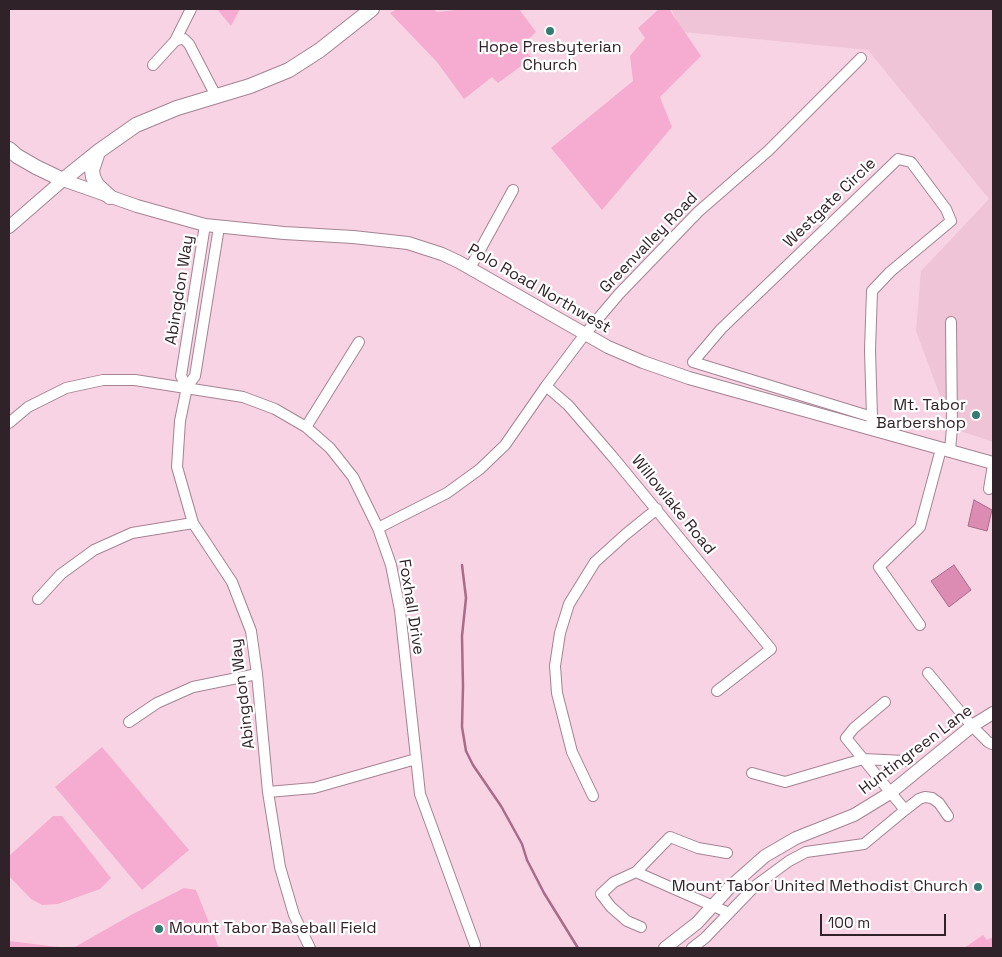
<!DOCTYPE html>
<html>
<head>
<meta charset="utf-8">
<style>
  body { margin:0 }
  #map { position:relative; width:1002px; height:957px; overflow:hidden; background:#f8d3e4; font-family:"Space Grotesk",sans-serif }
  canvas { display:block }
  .frame { position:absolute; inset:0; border:10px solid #302229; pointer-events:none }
  .scale { position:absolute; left:820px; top:914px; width:126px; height:22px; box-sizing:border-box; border:2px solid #302229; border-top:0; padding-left:6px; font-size:15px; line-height:18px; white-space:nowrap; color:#302229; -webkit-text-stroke:4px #fff; paint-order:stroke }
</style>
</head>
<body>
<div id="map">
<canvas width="1002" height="957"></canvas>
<div class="frame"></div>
<div class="scale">100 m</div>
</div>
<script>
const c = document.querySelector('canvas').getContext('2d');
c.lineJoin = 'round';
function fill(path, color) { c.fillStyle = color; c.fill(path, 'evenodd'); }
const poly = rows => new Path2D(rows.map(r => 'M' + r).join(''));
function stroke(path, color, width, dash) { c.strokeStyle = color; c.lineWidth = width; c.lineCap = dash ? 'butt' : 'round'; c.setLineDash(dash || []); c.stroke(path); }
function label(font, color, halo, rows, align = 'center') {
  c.font = font + ' "Space Grotesk",sans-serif'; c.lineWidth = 4.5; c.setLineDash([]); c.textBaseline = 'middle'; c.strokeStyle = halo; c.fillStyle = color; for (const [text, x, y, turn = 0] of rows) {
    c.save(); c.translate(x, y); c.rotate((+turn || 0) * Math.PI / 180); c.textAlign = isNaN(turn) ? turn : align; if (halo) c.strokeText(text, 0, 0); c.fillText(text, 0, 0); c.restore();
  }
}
fill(poly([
  [671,9,993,9,993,442,952,428,916,331,921,271,989,199,868,50,683,32]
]), '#f0c4d7');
fill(poly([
  [217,9,240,9,231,26],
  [397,9,433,9,437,12,467,9,519,9,536,32,521,46,532,58,498,83,492,77,464,99,437,62,390,13],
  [659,9,669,9,701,56,660,97,672,127,602,210,551,148,633,81,630,56,645,38,638,28],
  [102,747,189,850,142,890,55,787],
  [53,816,62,816,111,878,100,889,58,904,42,905,31,899,9,876,9,856],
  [184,888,196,890,219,948,76,948,75,947,131,915],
  [983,935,987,940,993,937,993,948,964,948],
  [9,941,67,948,9,948]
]), '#f6acd0');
const water = poly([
  [974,500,992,510,987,531,968,526,974,500],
  [954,565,971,590,949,607,931,581,954,565]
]);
fill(water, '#dc8bb3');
stroke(water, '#a86c8a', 1);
stroke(poly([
  [462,565,466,598,462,636,463,686,462,727,466,751,473,765,501,806,522,844,527,860,544,893,578,948]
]), '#a86c8a', 2.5);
const minor = poly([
  [175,41,191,9],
  [153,65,175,41,180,39,184,39,189,44,216,96],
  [219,227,195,376,187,387,180,421,177,467,193,523,232,582,251,631,257,674,268,792,280,867,294,915,310,948],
  [470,268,513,190],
  [546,386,568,405,612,456,771,649,717,691],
  [187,387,181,376,205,225],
  [9,423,28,407,66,388,103,380,135,380,243,397,275,409,306,427,330,448,353,477,378,528,391,565,400,610,420,794,475,945],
  [306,427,359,342],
  [871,429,872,417,870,350,872,291,890,272,951,221,946,209,911,162,898,159,721,329,693,362,872,417],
  [950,450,952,428,951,322],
  [989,489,993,465],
  [378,528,447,493,480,469,505,445,546,386,585,334,619,294,698,212,768,151,861,58],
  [38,599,61,574,94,550,132,533,193,523],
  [920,625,879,567,920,527,941,449],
  [928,673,972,726,988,742,992,744,993,743],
  [885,702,854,728,846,738,905,810],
  [129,722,157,703,193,687,257,674],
  [752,773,785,782,863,759,905,761],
  [268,792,314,788,416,759],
  [593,796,572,752,557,693,555,666,560,633,569,604,595,562,626,534,657,509],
  [636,872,670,837,698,848,727,853],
  [641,927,627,921,611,907,601,894,614,882,636,872,729,913],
  [692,948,705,938,755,886,789,861,806,852,864,844,905,810,919,799,925,797,932,798,939,803,948,816]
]);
const tertiary = poly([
  [9,227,63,180,137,206,205,225,284,233,353,237,408,243,442,254,459,262,608,347,643,362,689,378,993,463],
  [665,948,697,923,730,887,765,856,796,838,854,815,890,793,972,726,993,713]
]);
const secondary = poly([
  [9,149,17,156,36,167,63,180,99,151,136,125,177,108,250,86,289,70,320,50,372,9],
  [98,152,92,170,93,177,97,185,110,197]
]);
stroke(minor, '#a58392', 12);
stroke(tertiary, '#a58392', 14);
stroke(secondary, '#a58392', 16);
stroke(minor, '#fff', 10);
stroke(tertiary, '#fff', 12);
stroke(secondary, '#fff', 14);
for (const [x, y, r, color] of [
  [550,31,5,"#347b73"],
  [976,415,5,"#347b73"],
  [978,887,5,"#347b73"],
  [159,929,5,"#347b73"]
]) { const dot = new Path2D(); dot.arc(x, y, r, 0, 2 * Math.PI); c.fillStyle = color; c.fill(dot); stroke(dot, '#fff', 2); }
label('16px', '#302229', '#fff', [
  ["Hope Presbyterian",550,48,"center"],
  ["Church",550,66,"center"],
  ["Mt. Tabor",966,406],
  ["Barbershop",966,424],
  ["Mount Tabor United Methodist Church",968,887],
  ["Mount Tabor Baseball Field",169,929,"left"]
], 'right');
label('16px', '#302229', '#fff', [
  ["Westgate Circle",830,203,-44],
  ["Greenvalley Road",649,243,-46],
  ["Polo Road Northwest",539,289,30],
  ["Abingdon Way",180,290,-81],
  ["Willowlake Road",673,505,51],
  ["Foxhall Drive",411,607,81],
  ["Abingdon Way",243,694,-97],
  ["Huntingreen Lane",916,750,-37]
]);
</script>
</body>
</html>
